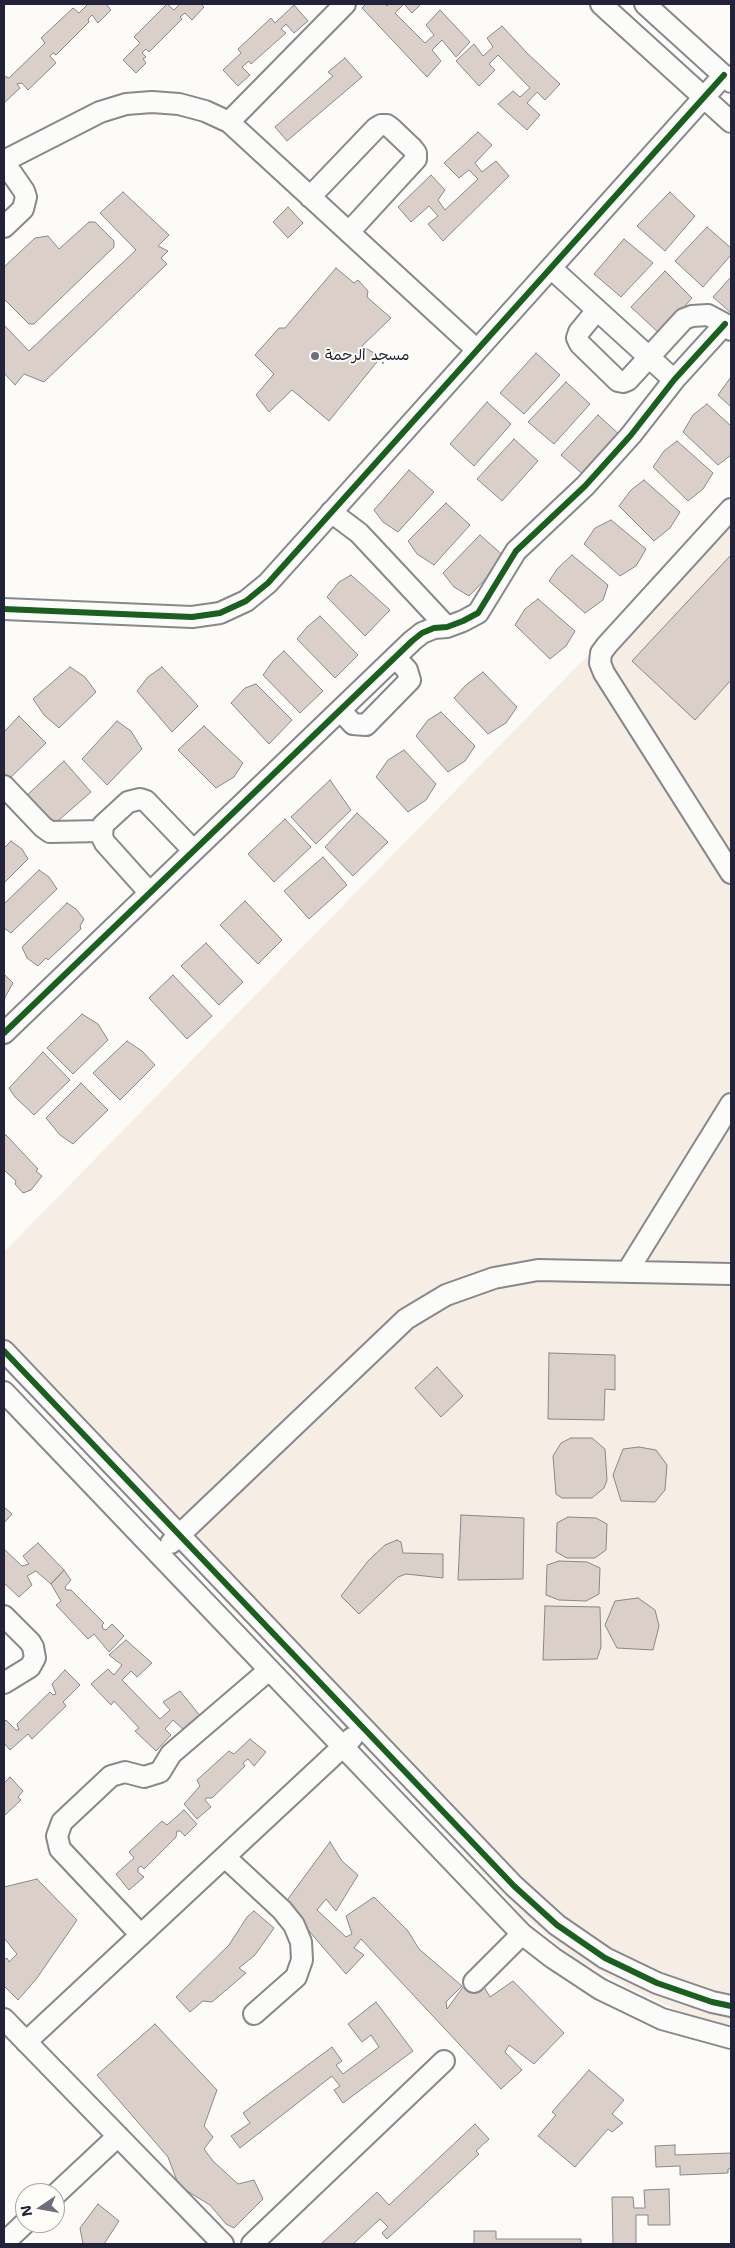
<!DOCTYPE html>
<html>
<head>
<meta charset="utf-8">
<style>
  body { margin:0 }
  #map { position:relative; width:735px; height:2248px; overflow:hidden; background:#fcfbf8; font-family:"Shantell Sans",sans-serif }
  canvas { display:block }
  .frame { position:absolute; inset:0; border:5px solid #22223b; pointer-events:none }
  .north { position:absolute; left:15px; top:2183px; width:50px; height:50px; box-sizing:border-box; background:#fdfcf7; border:1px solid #a5a5ac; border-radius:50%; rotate:258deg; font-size:14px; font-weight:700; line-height:20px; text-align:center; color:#22223b }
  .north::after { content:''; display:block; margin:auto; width:18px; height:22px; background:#6e6e7d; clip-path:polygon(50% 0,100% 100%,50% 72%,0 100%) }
</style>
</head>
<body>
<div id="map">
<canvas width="735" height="2248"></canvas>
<div class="frame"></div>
<div class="north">N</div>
</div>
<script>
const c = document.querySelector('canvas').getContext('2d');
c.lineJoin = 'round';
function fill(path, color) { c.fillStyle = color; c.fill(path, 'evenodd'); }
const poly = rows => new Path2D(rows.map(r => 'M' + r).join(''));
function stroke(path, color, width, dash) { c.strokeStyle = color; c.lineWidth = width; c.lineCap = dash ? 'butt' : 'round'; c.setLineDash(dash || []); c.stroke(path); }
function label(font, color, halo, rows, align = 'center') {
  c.font = font + ' "Shantell Sans","Playpen Sans Arabic",sans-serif'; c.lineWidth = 4; c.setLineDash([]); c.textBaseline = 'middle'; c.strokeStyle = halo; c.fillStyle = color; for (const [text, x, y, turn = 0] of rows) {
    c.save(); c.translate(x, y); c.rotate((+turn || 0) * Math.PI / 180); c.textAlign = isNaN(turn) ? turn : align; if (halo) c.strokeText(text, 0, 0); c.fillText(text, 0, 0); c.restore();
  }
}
fill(poly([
  [731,509,731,2026,683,2013,628,1987,573,1957,523,1915,4,1368,4,1252]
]), '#f6ede5');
const building = poly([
  [88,4,106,4,111,10,98,23,92,15,88,19,89,22,56,55,53,53,50,56,56,63,28,90,22,83,17,84,20,88,4,103,4,76,9,78,45,43,41,38,73,8,79,13,88,4],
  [167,4,174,10,180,4,201,4,204,7,192,20,185,13,180,17,182,19,149,52,146,49,142,53,146,57,143,59,146,63,136,73,123,60,140,43,134,37,167,4],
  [366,4,385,4,387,6,389,4,421,4,412,13,404,4,395,13,425,43,434,35,426,25,440,10,470,42,456,57,442,40,432,50,441,61,427,77,362,8,366,4],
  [294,5,308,21,294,33,286,24,281,29,286,33,251,64,249,61,242,67,250,75,238,86,223,70,241,53,238,49,271,18,275,23,294,5],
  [502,26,527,53,560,84,545,100,537,92,527,103,540,115,527,130,498,104,513,91,520,97,530,88,498,55,489,64,495,70,479,86,456,61,474,44,483,56,493,47,487,38,502,26],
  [345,58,362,77,287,141,275,127,333,76,328,72,345,58],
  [478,132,492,145,475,163,482,172,496,161,509,176,443,241,428,224,438,216,429,206,411,222,398,207,431,175,445,190,438,200,445,210,478,179,469,170,459,178,444,163,478,132],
  [123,192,169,235,158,246,168,251,161,258,167,264,44,382,24,374,15,385,4,373,4,325,29,351,136,250,100,213,123,192],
  [670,192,695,216,665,251,637,226,670,192],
  [288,207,303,223,288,238,273,222,288,207],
  [89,222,95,222,114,241,114,247,34,324,29,324,4,299,4,267,35,238,48,236,59,249,89,222],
  [707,227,731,248,731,255,703,287,675,261,707,227],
  [624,239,653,263,621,297,594,274,624,239],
  [336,268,354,283,358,280,368,291,367,297,391,318,362,346,381,357,329,421,292,390,269,412,256,395,274,374,255,355,279,328,285,328,336,268],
  [665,271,692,298,660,334,631,307,665,271],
  [731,277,731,313,713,297,731,277],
  [536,353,560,375,524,414,500,393,536,353],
  [731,377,731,407,718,395,731,377],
  [566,382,590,404,554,444,528,422,566,382],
  [487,402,511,424,474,466,450,444,487,402],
  [707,404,731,426,731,455,718,465,683,432,693,415,707,404],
  [598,415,622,437,586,477,561,455,598,415],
  [514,439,538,461,502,501,477,479,514,439],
  [677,441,713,473,703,489,688,501,653,467,664,451,677,441],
  [409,470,434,492,398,532,383,522,374,510,409,470],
  [644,480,680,512,670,528,654,541,619,506,631,490,644,480],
  [446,503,470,525,434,565,417,554,408,541,446,503],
  [611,520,646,549,636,566,620,576,584,544,595,528,611,520],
  [480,535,506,558,469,596,454,587,443,573,480,535],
  [572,555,608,585,603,600,585,613,549,581,558,568,572,555],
  [731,555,731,680,695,720,632,661,731,555],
  [351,575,390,610,365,636,327,597,339,582,351,575],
  [538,599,575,631,566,646,550,659,515,625,525,609,538,599],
  [320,616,358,655,335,678,297,639,307,627,320,616],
  [284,651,323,691,300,713,263,675,273,661,284,651],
  [70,667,85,677,96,692,59,728,44,715,33,699,70,667],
  [162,667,198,706,172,732,137,691,148,677,162,667],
  [483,672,517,707,506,723,488,734,454,698,466,685,483,672],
  [256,684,292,720,269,744,231,703,245,688,256,684],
  [441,712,475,746,465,761,448,772,416,736,428,720,441,712],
  [19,716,46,743,9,779,4,775,4,732,19,716],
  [117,721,131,731,142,749,107,785,82,759,117,721],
  [204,726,243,763,234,777,216,788,178,750,204,726],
  [404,750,436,784,426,800,408,812,376,777,388,760,404,750],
  [64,761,91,792,51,827,25,797,64,761],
  [330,780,351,810,316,844,291,817,330,780],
  [357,813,388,842,353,876,325,847,357,813],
  [285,819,311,847,274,882,248,854,285,819],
  [11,841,22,849,28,859,4,883,4,848,11,841],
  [323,857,347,885,309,919,284,891,323,857],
  [39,870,49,877,57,889,11,933,4,928,4,904,39,870],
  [245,901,282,940,258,964,220,925,245,901],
  [67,903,76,909,84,919,80,926,81,929,48,960,46,958,38,966,27,958,22,947,67,903],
  [206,943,243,982,219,1005,181,966,206,943],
  [4,974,13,983,4,999,4,974],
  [173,975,212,1016,187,1039,149,998,173,975],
  [82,1014,98,1024,108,1040,73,1074,47,1048,82,1014],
  [127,1041,142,1051,155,1065,120,1100,93,1073,127,1041],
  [43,1052,70,1080,34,1115,15,1097,9,1088,43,1052],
  [81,1083,108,1110,73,1144,60,1135,46,1118,81,1083],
  [6,1135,38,1169,36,1171,42,1176,31,1190,23,1193,15,1184,16,1181,5,1171,4,1173,4,1136,6,1135],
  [549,1353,615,1355,615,1390,605,1389,604,1420,548,1419,549,1353],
  [437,1367,463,1396,441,1417,415,1388,437,1367],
  [571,1438,592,1438,605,1449,607,1480,604,1488,592,1498,562,1498,556,1494,553,1456,561,1443,571,1438],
  [639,1447,656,1450,667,1465,665,1490,655,1502,621,1501,613,1475,623,1449,639,1447],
  [4,1507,12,1514,4,1523,4,1507],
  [461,1515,524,1518,523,1579,458,1580,461,1515],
  [568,1517,596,1518,607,1524,606,1550,595,1558,567,1558,556,1552,557,1523,568,1517],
  [397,1540,401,1542,403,1553,443,1554,443,1578,406,1574,398,1577,359,1614,341,1596,368,1561,385,1545,397,1540],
  [38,1543,64,1570,51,1584,36,1571,27,1576,32,1585,19,1597,4,1583,4,1549,22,1566,29,1564,23,1556,38,1543],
  [559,1561,587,1562,600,1568,599,1594,586,1601,559,1600,546,1595,547,1565,559,1561],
  [64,1570,71,1580,65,1587,66,1590,71,1590,104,1623,102,1625,103,1629,106,1630,112,1624,124,1636,109,1652,94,1634,88,1639,56,1605,61,1601,51,1584,64,1570],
  [638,1598,655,1610,659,1626,653,1650,617,1648,605,1625,615,1601,638,1598],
  [545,1606,600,1607,601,1647,597,1659,543,1660,545,1606],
  [126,1640,152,1663,137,1677,131,1671,122,1680,160,1719,170,1710,163,1702,180,1691,201,1717,186,1732,173,1720,165,1729,171,1735,156,1751,135,1731,139,1728,114,1701,111,1705,91,1684,108,1669,114,1675,122,1665,109,1655,126,1640],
  [65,1670,80,1685,63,1702,66,1706,32,1739,28,1734,10,1750,4,1743,4,1723,6,1720,16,1730,19,1730,17,1724,50,1692,53,1695,56,1694,52,1684,65,1670],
  [250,1739,266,1752,254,1766,248,1759,245,1761,243,1763,245,1766,212,1798,206,1798,205,1800,211,1807,197,1819,184,1804,200,1786,197,1780,229,1751,234,1754,250,1739],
  [10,1777,23,1791,18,1797,21,1800,4,1816,4,1783,10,1777],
  [184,1810,197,1824,185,1836,180,1831,177,1831,176,1837,144,1869,141,1866,138,1868,138,1872,144,1877,129,1890,116,1874,134,1858,129,1852,162,1821,167,1825,184,1810],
  [330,1842,342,1861,358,1875,336,1911,326,1899,317,1910,346,1937,352,1934,346,1916,374,1897,408,1931,419,1949,462,1986,446,2002,447,2009,466,1983,484,1987,490,1997,513,1981,564,2033,534,2064,509,2045,505,2052,522,2070,501,2089,361,1939,354,1948,364,1955,346,1974,285,1903,330,1842],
  [37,1879,77,1920,37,1978,18,2000,4,1986,4,1960,7,1958,9,1962,17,1954,4,1938,4,1887,37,1879],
  [254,1911,274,1928,255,1955,239,1968,246,1973,212,2002,203,2001,190,2012,176,1997,229,1945,247,1917,254,1911],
  [376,2002,413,2051,343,2103,334,2090,340,2086,332,2076,240,2148,231,2136,250,2123,243,2113,332,2047,342,2061,336,2065,343,2074,379,2047,371,2035,362,2042,348,2024,376,2002],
  [155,2024,217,2090,204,2126,213,2137,204,2149,213,2161,238,2184,254,2180,263,2199,234,2228,226,2224,210,2205,179,2186,168,2157,97,2075,155,2024],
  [589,2070,624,2100,612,2114,623,2123,612,2132,608,2129,575,2167,538,2136,556,2115,552,2112,589,2070],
  [475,2124,489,2139,476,2151,479,2154,387,2239,382,2233,388,2227,380,2219,353,2244,321,2244,377,2192,389,2205,475,2124],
  [675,2145,675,2155,731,2153,731,2169,728,2169,728,2173,680,2175,680,2166,656,2167,655,2146,675,2145],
  [669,2189,670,2225,648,2225,648,2215,636,2215,636,2244,613,2244,612,2197,633,2197,634,2208,645,2208,644,2190,669,2189],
  [98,2204,119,2221,104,2244,83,2244,80,2228,98,2204],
  [474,2231,496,2231,496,2239,581,2239,581,2244,474,2244,474,2231]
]);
fill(building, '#dad0c9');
stroke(building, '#88888c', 1);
const minor = poly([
  [601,4,731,122],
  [645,4,731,82],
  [229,122,345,4],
  [4,161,100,112,126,104,152,102,179,104,205,111,229,122,477,350],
  [4,162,24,191,26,197,23,209,4,227],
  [310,197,376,128,381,125,387,125,391,128,412,148,416,153,416,159,349,232],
  [551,268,674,380],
  [597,310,579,332,577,338,580,344,618,381,623,382,628,380,684,319,692,316,708,315,725,324,731,330],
  [731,509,607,645,601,653,600,663,604,673,731,873],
  [331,512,359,533,447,627],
  [4,609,192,617,220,613,246,601,268,583,724,75],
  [340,710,353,724,366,725,410,680,407,670,395,657],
  [4,786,43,827,50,832,102,831],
  [149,892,105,843,102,837,103,825,128,802,140,799,146,801,193,850],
  [4,1033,412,641,422,633,434,628,447,627,463,621,478,613,516,551,585,486,631,435,674,380,725,324],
  [627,1272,731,1104],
  [4,1351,514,1886,557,1925,605,1958,657,1983,712,2002,731,2006],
  [4,1392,522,1934,553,1958,600,1989,662,2019,731,2038],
  [171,1543,406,1319,446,1295,494,1278,538,1270,731,1274],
  [4,1616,30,1642,33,1647,35,1658,30,1667,4,1683],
  [225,1857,282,1910,294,1925,301,1942,302,1960,296,1977,254,2014],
  [141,1935,60,1849,57,1836,62,1822,111,1776,125,1772,144,1777,160,1772,171,1754,269,1670],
  [474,1982,522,1934],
  [4,2019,223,2244],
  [26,2042,352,1738],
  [55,2195,118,2136],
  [4,2243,25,2223],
  [252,2244,444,2061]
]);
stroke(minor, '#88888c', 24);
stroke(minor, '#fbfbf9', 20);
stroke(poly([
  [4,609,192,617,220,613,246,601,268,583,724,75],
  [4,1033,412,641,422,633,434,628,447,627,463,621,478,613,516,551,585,486,631,435,674,380,725,324],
  [4,1351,514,1886,557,1925,605,1958,657,1983,712,2002,731,2006]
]), '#1b5e20', 6);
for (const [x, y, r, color] of [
  [315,356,5,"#6e6e7d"]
]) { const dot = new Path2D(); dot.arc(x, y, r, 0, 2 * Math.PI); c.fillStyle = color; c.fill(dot); stroke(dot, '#fdfcf7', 2); }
label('15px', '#22223b', '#fdfcf7', [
  ["مسجد الرحمة",325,356]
], 'left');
</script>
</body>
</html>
